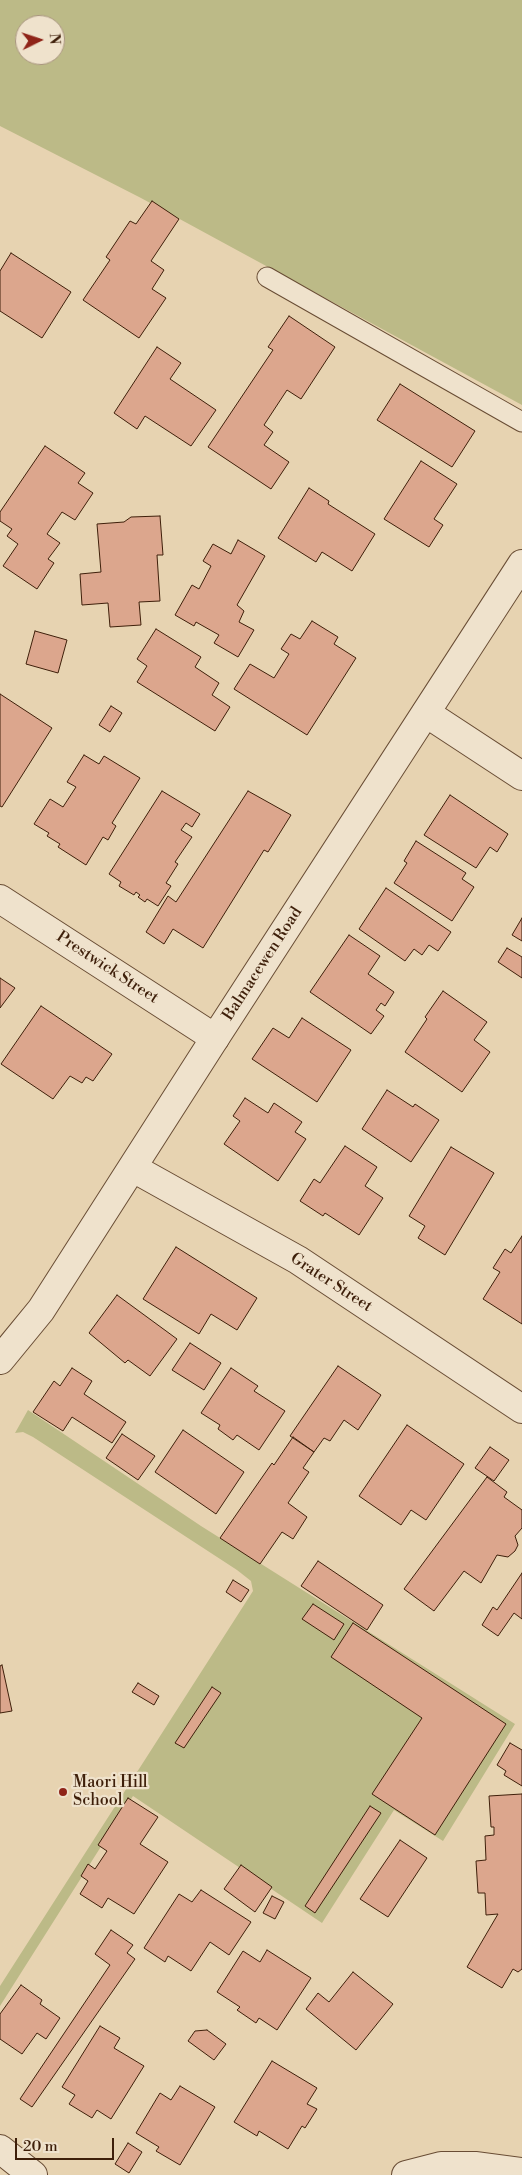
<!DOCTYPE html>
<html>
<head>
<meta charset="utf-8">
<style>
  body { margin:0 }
  #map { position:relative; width:522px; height:2175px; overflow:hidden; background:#e7d3b1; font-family:"Libre Bodoni",serif }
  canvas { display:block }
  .north { position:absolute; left:15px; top:15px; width:50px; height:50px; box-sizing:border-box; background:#efe2cc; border:1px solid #a8947e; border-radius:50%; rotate:86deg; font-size:14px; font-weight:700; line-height:20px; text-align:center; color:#3e1f0a }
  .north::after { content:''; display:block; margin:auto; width:18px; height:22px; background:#8f2418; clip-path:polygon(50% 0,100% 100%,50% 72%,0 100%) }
  .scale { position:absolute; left:15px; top:2138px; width:99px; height:22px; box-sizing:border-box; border:2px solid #3e1f0a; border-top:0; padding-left:6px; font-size:15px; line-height:18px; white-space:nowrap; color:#3e1f0a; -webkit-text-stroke:4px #efe2cc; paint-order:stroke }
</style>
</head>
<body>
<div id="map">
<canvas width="522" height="2175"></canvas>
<div class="north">N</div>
<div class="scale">20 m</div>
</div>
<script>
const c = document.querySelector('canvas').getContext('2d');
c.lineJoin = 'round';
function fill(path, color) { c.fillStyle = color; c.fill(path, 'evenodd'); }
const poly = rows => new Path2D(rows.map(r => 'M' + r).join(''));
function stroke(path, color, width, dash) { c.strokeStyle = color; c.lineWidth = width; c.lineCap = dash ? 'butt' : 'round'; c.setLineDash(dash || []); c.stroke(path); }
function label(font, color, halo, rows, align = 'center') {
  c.font = font + ' "Libre Bodoni",serif'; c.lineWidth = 4.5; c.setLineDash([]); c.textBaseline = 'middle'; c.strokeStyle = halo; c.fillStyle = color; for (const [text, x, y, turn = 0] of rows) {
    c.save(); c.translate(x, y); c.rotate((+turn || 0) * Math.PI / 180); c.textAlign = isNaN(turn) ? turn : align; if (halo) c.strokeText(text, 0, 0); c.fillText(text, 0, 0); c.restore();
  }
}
fill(poly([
  [0,0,522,0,522,405,141,198,0,126],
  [25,25,55,25,55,55,25,55],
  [28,1410,201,1526,515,1724,443,1841,394,1810,322,1923,133,1796,0,2006,0,1986,253,1591,251,1581,237,1570,33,1437,23,1432,15,1433]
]), '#bcba87');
const building = poly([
  [152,201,179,219,151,261,164,270,152,289,166,298,139,338,83,300,110,260,106,257,130,221,136,224,152,201],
  [11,253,71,292,42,338,0,311,0,271,11,253],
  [289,316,335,347,301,399,287,390,264,425,273,432,264,445,289,462,271,489,208,447,273,350,268,347,289,316],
  [157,347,181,363,170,379,216,410,191,446,145,416,137,429,114,413,157,347],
  [400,384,475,431,452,467,377,420,400,384],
  [45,446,85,473,78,483,93,493,75,520,62,512,47,534,60,543,48,559,54,563,37,589,3,566,18,544,7,536,12,529,0,521,0,512,45,446],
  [421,461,457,484,434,519,443,525,429,547,384,519,421,461],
  [309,488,329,501,328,504,375,534,352,571,322,552,316,562,278,538,309,488],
  [160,516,163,555,157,555,160,601,139,602,141,625,110,627,108,603,82,605,80,574,101,572,97,524,124,522,131,517,160,516],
  [238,540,265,556,237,605,244,611,239,622,254,630,238,657,214,643,219,635,196,622,194,626,175,615,192,585,199,589,211,566,203,561,213,544,231,554,238,540],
  [312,621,338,637,334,644,356,658,307,735,234,689,250,664,274,678,289,654,281,649,291,634,300,639,312,621],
  [156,629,201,657,195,667,219,683,212,695,230,707,215,731,137,682,147,666,137,659,156,629],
  [35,631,67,640,58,673,26,664,35,631],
  [0,694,52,728,2,807,0,806,0,694],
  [111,706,122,713,110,732,99,725,111,706],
  [84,755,99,764,104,756,140,778,112,823,116,826,108,840,103,837,86,865,58,847,60,844,47,836,49,833,34,824,50,799,63,807,76,787,67,782,84,755],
  [162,791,200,814,192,827,186,823,181,830,192,837,175,862,178,864,166,883,171,886,158,906,147,899,145,902,138,897,140,895,136,892,134,895,119,886,121,882,109,874,162,791],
  [248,791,291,815,268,852,264,850,203,948,173,929,164,944,146,932,168,896,176,902,248,791],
  [450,795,508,834,497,852,490,847,476,868,424,835,450,795],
  [416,841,466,873,462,879,474,887,452,921,394,883,407,863,404,861,416,841],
  [386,888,451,932,438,951,429,945,422,955,414,949,405,961,359,929,386,888],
  [522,918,522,941,512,935,522,918],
  [349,935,380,956,368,974,394,992,385,1006,381,1003,376,1010,384,1016,371,1034,310,992,349,935],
  [507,948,522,957,522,978,498,962,507,948],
  [0,978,15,988,0,1008,0,978],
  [443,991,487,1022,474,1040,490,1052,462,1092,405,1052,427,1019,425,1017,443,991],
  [41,1006,112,1054,93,1081,86,1077,82,1083,70,1076,53,1099,1,1064,41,1006],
  [302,1018,351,1050,317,1102,252,1059,273,1028,289,1038,302,1018],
  [387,1090,413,1107,415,1104,439,1120,411,1162,362,1129,387,1090],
  [245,1098,268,1113,274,1103,302,1122,295,1132,306,1139,278,1181,224,1144,240,1121,233,1116,245,1098],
  [345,1146,377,1167,365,1186,383,1198,359,1235,325,1213,323,1216,300,1201,314,1179,320,1183,345,1146],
  [451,1147,494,1173,445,1255,418,1238,425,1226,409,1216,451,1147],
  [522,1236,522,1324,483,1299,500,1272,493,1268,505,1249,511,1253,522,1236],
  [176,1247,257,1298,237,1330,211,1314,199,1334,143,1299,176,1247],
  [117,1295,177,1339,150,1376,128,1360,125,1363,89,1333,117,1295],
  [190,1343,221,1363,204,1390,172,1370,190,1343],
  [338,1366,381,1395,358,1430,344,1420,330,1441,324,1438,314,1452,290,1436,338,1366],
  [72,1368,92,1381,84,1394,126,1422,112,1443,72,1417,63,1431,33,1412,54,1381,60,1386,72,1368],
  [231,1368,258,1386,254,1391,285,1411,259,1450,237,1435,233,1440,218,1429,220,1425,201,1413,231,1368],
  [407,1425,464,1464,426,1520,411,1510,401,1525,359,1496,407,1425],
  [183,1430,244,1472,216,1514,155,1472,183,1430],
  [122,1434,155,1456,138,1480,106,1458,122,1434],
  [293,1437,314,1452,303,1468,309,1472,288,1503,307,1517,293,1539,282,1532,260,1564,220,1538,272,1463,274,1465,293,1437],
  [490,1447,509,1460,494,1481,475,1468,490,1447],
  [487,1477,507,1492,504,1497,522,1510,522,1528,515,1536,518,1545,515,1551,508,1557,497,1555,481,1583,464,1571,434,1611,404,1589,487,1477],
  [318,1561,383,1605,367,1630,301,1586,318,1561],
  [522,1573,522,1619,514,1613,498,1636,482,1625,493,1607,497,1610,522,1573],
  [233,1580,249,1590,241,1602,226,1592,233,1580],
  [313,1604,344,1624,334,1640,302,1619,313,1604],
  [353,1623,506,1724,435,1835,372,1794,422,1718,331,1657,353,1623],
  [2,1665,12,1711,0,1713,0,1666,2,1665],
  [138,1683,159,1696,154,1705,132,1692,138,1683],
  [212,1687,221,1693,184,1748,175,1743,212,1687],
  [510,1743,522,1750,522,1786,504,1775,506,1771,497,1765,510,1743],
  [522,1794,522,1969,518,1972,513,1969,502,1988,467,1967,498,1914,486,1915,485,1893,478,1893,476,1861,486,1860,485,1836,494,1835,494,1827,491,1827,489,1796,522,1794],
  [128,1798,158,1817,140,1844,168,1862,134,1914,108,1898,102,1908,80,1894,88,1881,81,1876,88,1864,95,1869,107,1851,98,1845,128,1798],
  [370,1806,381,1813,315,1913,305,1906,370,1806],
  [400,1840,427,1858,388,1917,360,1899,400,1840],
  [241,1865,272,1887,255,1912,224,1889,241,1865],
  [201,1890,251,1922,229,1955,210,1942,191,1971,168,1956,165,1962,144,1948,179,1894,192,1902,201,1890],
  [272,1896,284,1902,275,1919,263,1913,272,1896],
  [111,1930,133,1945,127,1953,135,1959,32,2107,20,2099,110,1965,95,1954,111,1930],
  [267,1950,311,1978,277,2030,259,2018,256,2023,237,2010,240,2007,217,1992,243,1951,260,1962,267,1950],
  [353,1972,393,2004,356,2050,306,2009,318,1993,329,2002,353,1972],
  [21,1985,42,2000,40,2004,60,2018,46,2039,37,2033,22,2054,0,2039,0,2014,21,1985],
  [100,2026,120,2038,114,2048,144,2066,111,2119,97,2110,92,2118,69,2104,75,2095,62,2087,100,2026],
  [207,2030,226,2044,214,2060,188,2041,195,2031,207,2030],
  [272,2061,317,2088,307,2104,317,2109,305,2128,302,2126,288,2149,259,2131,257,2136,234,2122,272,2061],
  [180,2086,215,2107,180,2165,156,2151,159,2147,136,2133,160,2093,171,2100,180,2086],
  [128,2143,142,2152,129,2173,115,2164,128,2143]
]);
fill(building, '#dca68d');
stroke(building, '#3e1f0a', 1);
const service = poly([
  [267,277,522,422]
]);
const minor = poly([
  [426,713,522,776],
  [0,899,215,1038],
  [133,1168,298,1260,522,1409],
  [0,2149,33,2175],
  [406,2175,441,2166,475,2166,522,2172]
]);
const tertiary = poly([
  [0,1360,41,1310,215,1038,522,564]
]);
stroke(service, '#684c34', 21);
stroke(minor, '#684c34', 30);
stroke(tertiary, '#684c34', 30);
stroke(service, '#efe2cc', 19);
stroke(minor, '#efe2cc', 28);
stroke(tertiary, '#efe2cc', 28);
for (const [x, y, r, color] of [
  [63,1792,5,"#8f2418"]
]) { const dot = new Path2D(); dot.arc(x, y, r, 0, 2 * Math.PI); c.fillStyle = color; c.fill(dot); stroke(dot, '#efe2cc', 2); }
label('16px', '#3e1f0a', '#efe2cc', [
  ["Balmacewen Road",263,964,-57],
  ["Prestwick Street",107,968,33],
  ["Grater Street",331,1283,33]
]);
label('16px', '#3e1f0a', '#efe2cc', [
  ["Maori Hill",73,1783],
  ["School",73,1801]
], 'left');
</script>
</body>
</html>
